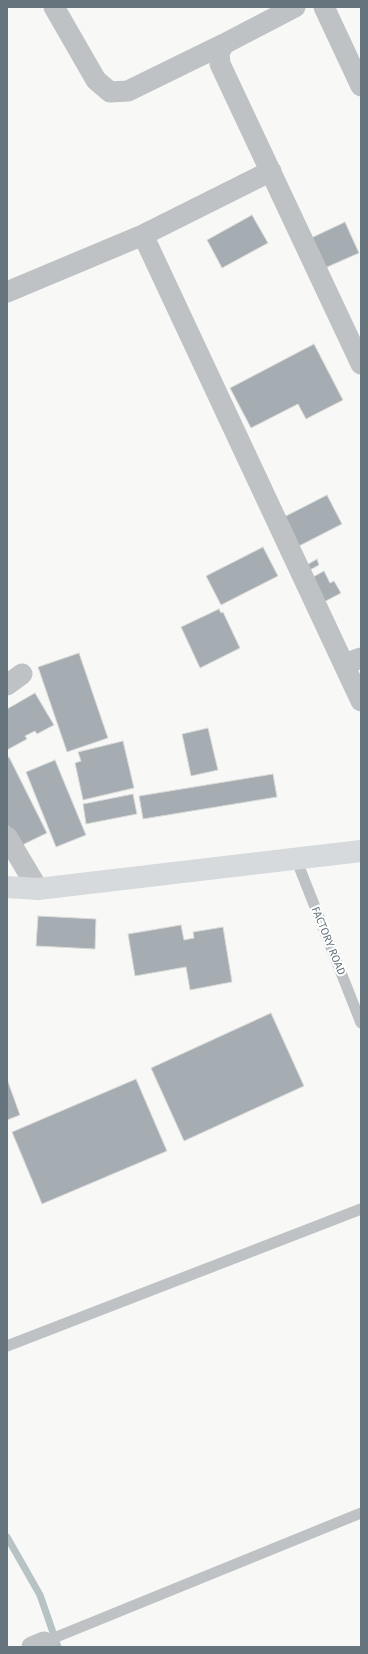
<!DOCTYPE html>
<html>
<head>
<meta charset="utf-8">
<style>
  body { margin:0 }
  #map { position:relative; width:368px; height:1654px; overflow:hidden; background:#f8f8f6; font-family:"Fira Sans",sans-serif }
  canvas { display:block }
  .frame { position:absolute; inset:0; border:8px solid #66747d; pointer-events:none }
</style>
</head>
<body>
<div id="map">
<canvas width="368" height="1654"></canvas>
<div class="frame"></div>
</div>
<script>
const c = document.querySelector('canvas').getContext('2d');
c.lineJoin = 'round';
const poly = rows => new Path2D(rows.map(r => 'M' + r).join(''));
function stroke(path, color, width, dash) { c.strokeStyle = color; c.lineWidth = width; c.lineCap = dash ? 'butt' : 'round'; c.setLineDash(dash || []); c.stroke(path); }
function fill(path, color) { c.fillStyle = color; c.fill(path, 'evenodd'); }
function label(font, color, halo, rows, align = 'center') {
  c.font = font + ' "Fira Sans",sans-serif'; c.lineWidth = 4; c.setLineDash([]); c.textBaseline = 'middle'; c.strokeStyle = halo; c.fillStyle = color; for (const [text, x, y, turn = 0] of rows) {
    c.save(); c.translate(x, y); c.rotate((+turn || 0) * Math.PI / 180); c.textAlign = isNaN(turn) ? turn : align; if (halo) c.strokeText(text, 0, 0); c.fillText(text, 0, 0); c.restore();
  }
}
stroke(poly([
  [7,1537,40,1595,58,1647]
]), '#b7c2c5', 7);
const building = poly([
  [252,215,268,243,222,268,207,240,252,215],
  [345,222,359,253,325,268,311,238,345,222],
  [314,344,343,400,306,419,298,404,251,428,230,388,314,344],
  [327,495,342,524,299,546,284,517,327,495],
  [263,547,278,576,221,605,206,576,263,547],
  [317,559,319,565,308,571,305,566,317,559],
  [324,571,330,583,334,581,341,593,322,603,313,577,324,571],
  [219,609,221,613,223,612,240,648,200,668,181,627,219,609],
  [79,653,108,738,67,752,38,667,79,653],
  [35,693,54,725,37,734,35,731,25,736,27,739,7,750,7,709,35,693],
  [208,728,218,770,191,776,182,734,208,728],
  [123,741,134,788,83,800,75,763,81,761,78,752,123,741],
  [9,757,47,833,18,847,7,824,7,758,9,757],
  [55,760,86,835,56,847,26,772,55,760],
  [273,774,277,797,143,819,139,796,273,774],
  [133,794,137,814,86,824,83,804,133,794],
  [38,916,96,919,95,949,36,946,38,916],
  [181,925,184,940,194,938,193,932,223,927,232,982,190,990,186,967,135,976,128,934,181,925],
  [271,1013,304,1086,184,1141,151,1068,271,1013],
  [7,1079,20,1115,7,1120,7,1079],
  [136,1079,167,1151,42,1204,12,1132,136,1079]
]);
fill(building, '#a6adb2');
stroke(building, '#dadad8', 1);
stroke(poly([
  [296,859,361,1023],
  [7,1346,361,1209],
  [44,1642,361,1513]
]), '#bec2c5', 11);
stroke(poly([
  [54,7,96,80,110,92,128,91,224,44],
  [295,7,224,44,219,53,220,64,361,364],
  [324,7,361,86],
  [143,235,271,171],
  [7,292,143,235,361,701],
  [344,664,361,658],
  [7,685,22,674],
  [7,837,38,889],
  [32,1647,44,1642]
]), '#bec2c5', 21);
stroke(poly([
  [7,887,38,889,361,851]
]), '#d6dadd', 22);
label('11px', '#66747d', '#fff', [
  ["FACTORY ROAD",328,941,68]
]);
</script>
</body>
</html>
